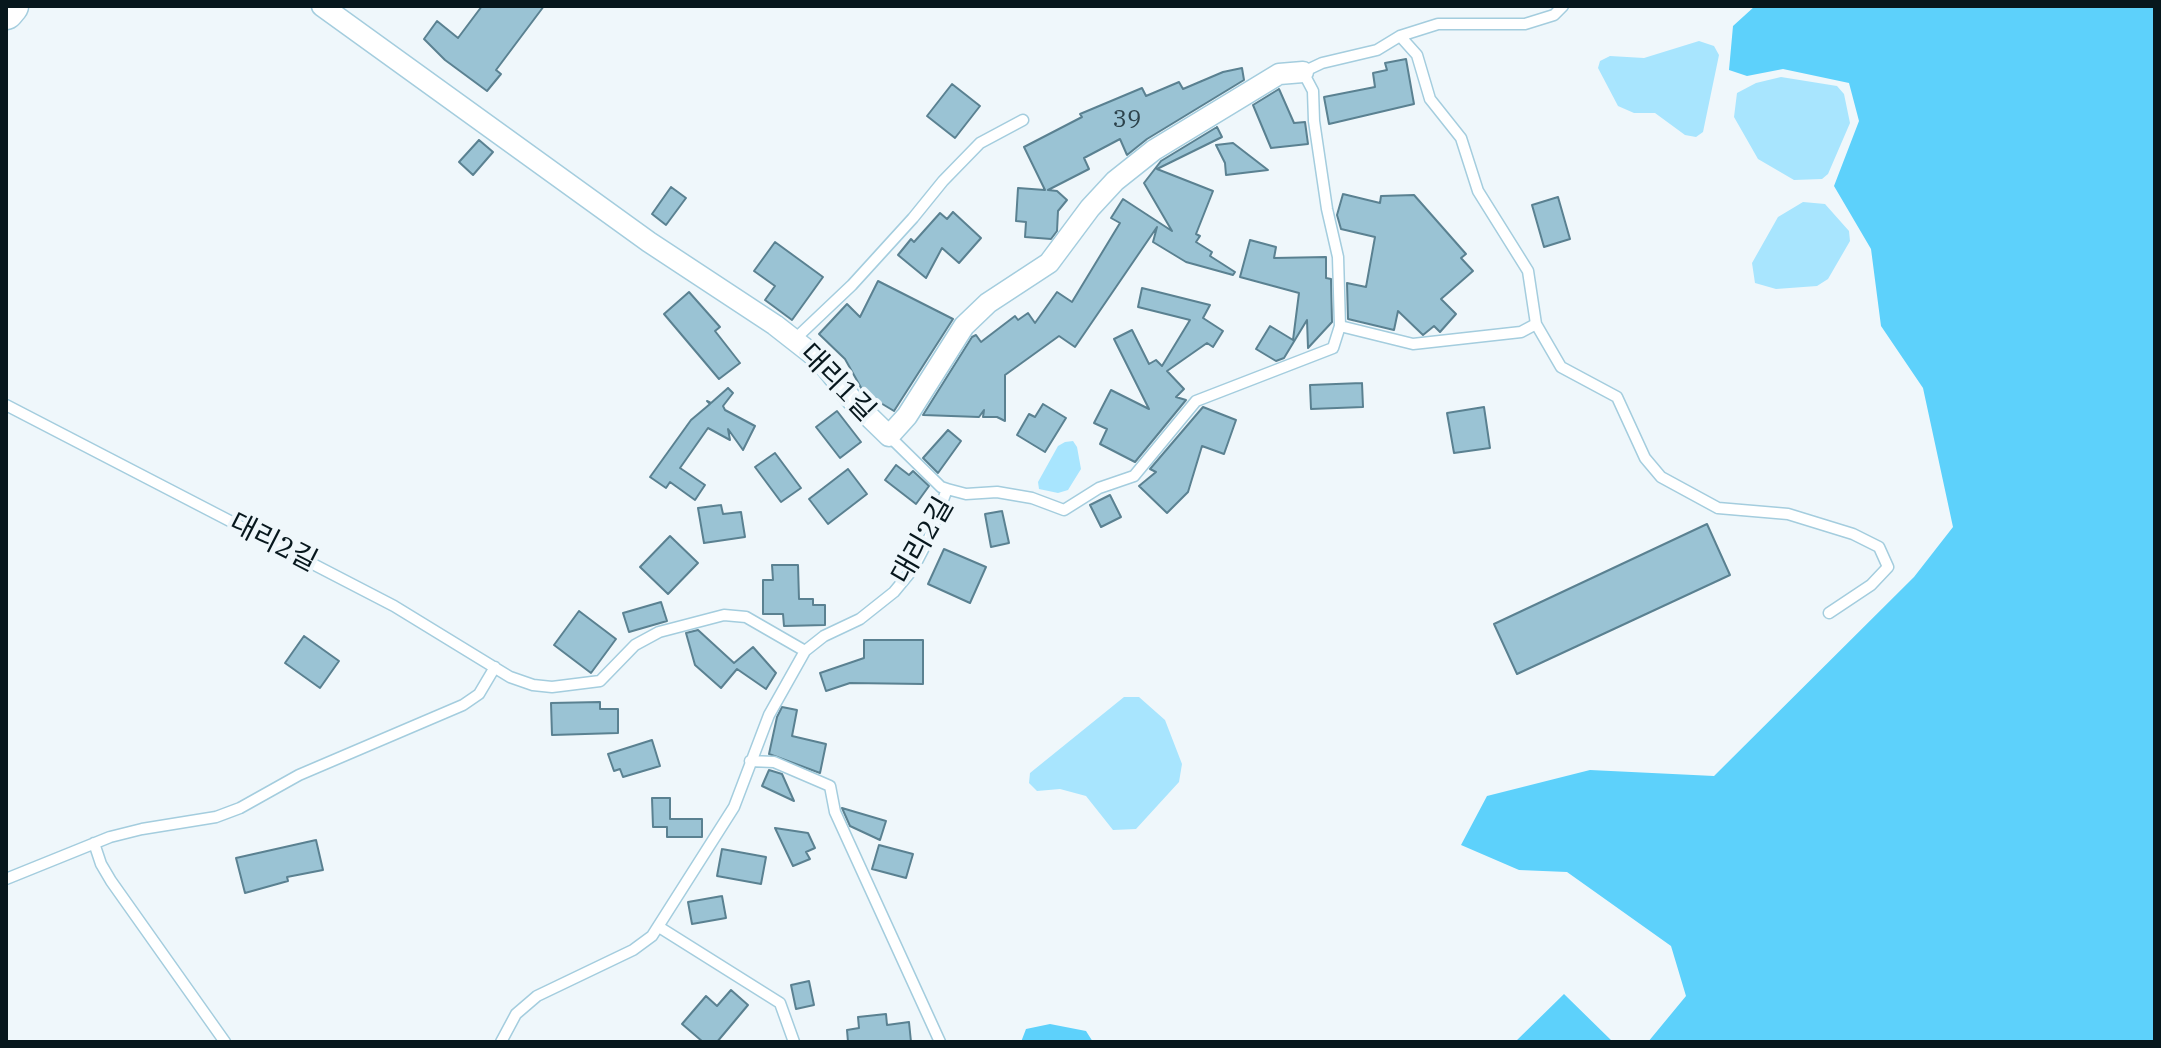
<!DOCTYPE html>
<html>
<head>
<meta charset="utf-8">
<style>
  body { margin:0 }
  #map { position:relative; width:2161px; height:1048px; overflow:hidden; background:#eff7fb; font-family:"IBM Plex Serif",serif }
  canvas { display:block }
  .frame { position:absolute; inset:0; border:8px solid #07171d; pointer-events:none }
</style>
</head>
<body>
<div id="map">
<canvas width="2161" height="1048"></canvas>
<div class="frame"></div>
</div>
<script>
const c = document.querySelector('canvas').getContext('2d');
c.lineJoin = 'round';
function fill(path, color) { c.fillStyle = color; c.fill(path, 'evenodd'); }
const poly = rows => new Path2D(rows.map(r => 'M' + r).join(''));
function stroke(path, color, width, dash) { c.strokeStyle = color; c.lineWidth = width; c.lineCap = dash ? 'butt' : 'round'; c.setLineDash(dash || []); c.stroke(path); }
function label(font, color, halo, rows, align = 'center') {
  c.font = font + ' "IBM Plex Serif","Noto Sans KR",serif'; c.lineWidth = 8; c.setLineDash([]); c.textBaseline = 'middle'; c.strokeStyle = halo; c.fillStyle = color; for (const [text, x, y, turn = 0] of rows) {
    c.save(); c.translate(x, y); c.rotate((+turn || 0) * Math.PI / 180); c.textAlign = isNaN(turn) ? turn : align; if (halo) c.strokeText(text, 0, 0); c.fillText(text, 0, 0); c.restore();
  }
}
fill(poly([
  [1699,41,1714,46,1719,55,1703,132,1696,137,1685,135,1655,113,1634,113,1618,106,1598,68,1600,61,1610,56,1644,58],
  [1781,77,1837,86,1844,94,1850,123,1828,174,1822,179,1794,180,1758,159,1734,117,1737,93,1756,83],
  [1803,202,1825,204,1849,231,1850,241,1828,279,1817,286,1776,289,1755,283,1752,263,1778,217],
  [1073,441,1077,447,1081,469,1068,490,1058,493,1039,489,1038,482,1058,446,1065,442],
  [1124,697,1139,697,1165,720,1182,764,1179,782,1136,829,1113,830,1086,796,1060,789,1037,791,1029,783,1030,773]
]), '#a8e5fe');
fill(poly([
  [1755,6,2155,6,2155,1042,1648,1042,1686,996,1671,946,1567,872,1519,870,1461,845,1487,796,1590,770,1714,776,1914,577,1953,527,1923,388,1881,326,1871,249,1834,186,1859,121,1849,83,1783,69,1747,76,1729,70,1733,26],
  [1564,994,1613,1042,1515,1042],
  [1050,1024,1086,1031,1093,1042,1021,1042,1026,1029]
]), '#5dd1fb');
const building = poly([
  [482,6,544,6,496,70,501,74,487,91,445,60,424,39,437,21,458,38,482,6],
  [1406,59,1414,104,1329,124,1324,97,1375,87,1373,73,1387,70,1385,63,1406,59],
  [1242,68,1244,80,1147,139,1127,155,1120,139,1084,158,1089,169,1048,190,1057,191,1067,200,1058,211,1057,231,1051,239,1025,237,1026,222,1016,221,1018,188,1045,190,1024,147,1082,117,1080,114,1142,88,1146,96,1179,82,1183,89,1223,72,1242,68],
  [952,84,980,106,955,138,927,116,952,84],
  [1279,89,1294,123,1305,122,1308,144,1271,148,1253,105,1279,89],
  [1217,127,1222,137,1157,169,1213,191,1196,234,1200,236,1196,242,1212,252,1210,256,1235,272,1233,275,1186,262,1153,242,1157,227,1075,347,1059,336,1005,375,1005,421,997,417,983,417,984,410,979,417,923,415,972,337,976,335,981,342,1015,316,1018,320,1028,313,1035,323,1057,292,1072,302,1120,223,1111,218,1123,199,1172,231,1144,183,1161,161,1217,127],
  [479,140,493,152,473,175,459,162,479,140],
  [1233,143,1268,170,1226,175,1225,163,1216,145,1233,143],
  [671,187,686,198,666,225,652,214,671,187],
  [1343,194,1380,203,1381,196,1414,195,1466,254,1461,258,1473,271,1441,299,1456,314,1440,332,1434,326,1423,335,1398,311,1394,330,1348,319,1347,283,1366,287,1375,237,1341,229,1337,215,1343,194],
  [1558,197,1570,239,1544,247,1532,205,1558,197],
  [953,212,981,238,959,263,942,248,926,278,898,255,911,239,914,242,940,213,947,219,953,212],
  [1250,240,1276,247,1274,258,1326,257,1326,278,1331,279,1332,322,1308,348,1307,320,1284,358,1276,361,1256,349,1270,326,1293,340,1299,293,1240,277,1250,240],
  [775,242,823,277,792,320,765,300,775,286,754,271,775,242],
  [878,281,953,319,894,411,864,393,845,359,819,334,847,304,860,317,878,281],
  [1142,288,1210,305,1203,318,1223,331,1213,347,1207,343,1167,371,1184,389,1176,397,1186,400,1135,462,1100,444,1107,429,1094,423,1111,390,1149,409,1114,339,1132,330,1149,364,1156,360,1162,366,1190,320,1138,307,1142,288],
  [689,292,720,327,715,331,740,363,719,379,664,314,689,292],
  [1362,383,1363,407,1311,409,1310,385,1362,383],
  [728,388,733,393,723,406,725,410,755,426,743,450,728,429,730,440,708,428,680,468,705,485,695,500,670,482,666,488,650,477,691,420,710,404,707,401,711,403,728,388],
  [1043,404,1066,418,1045,452,1017,435,1029,414,1035,417,1043,404],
  [1203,407,1236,420,1224,454,1202,446,1188,492,1167,513,1139,486,1156,472,1150,469,1203,407],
  [1484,407,1490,448,1454,453,1447,413,1484,407],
  [837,411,861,442,840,458,816,427,837,411],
  [948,430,961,441,938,473,923,458,948,430],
  [775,453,801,488,781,502,755,467,775,453],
  [896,465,909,475,913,471,929,486,916,504,885,480,896,465],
  [848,469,867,494,828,524,809,499,848,469],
  [1110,495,1121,517,1101,527,1090,505,1110,495],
  [721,505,723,514,741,512,745,537,704,543,698,508,721,505],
  [1002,511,1009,543,991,547,985,514,1002,511],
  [1707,524,1730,575,1517,674,1494,624,1707,524],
  [670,536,698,563,668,594,640,567,670,536],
  [944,549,986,567,970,603,928,584,944,549],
  [772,565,798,565,799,599,813,599,813,605,825,605,825,625,784,626,783,614,763,614,763,580,773,580,772,565],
  [661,602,667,621,629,632,623,613,661,602],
  [579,611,616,639,591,673,554,645,579,611],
  [698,630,734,663,753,647,776,673,766,689,737,669,721,688,695,665,686,633,698,630],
  [304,636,339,661,320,688,285,663,304,636],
  [864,640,923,640,923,684,850,683,826,691,820,673,864,658,864,640],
  [600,702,600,709,618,709,618,733,552,735,551,703,600,702],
  [782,707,797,710,792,736,826,744,820,773,769,754,777,717,782,707],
  [652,740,660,766,623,777,620,769,614,771,608,754,652,740],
  [769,770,782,774,794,801,762,786,769,770],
  [652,798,670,798,670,819,702,819,702,837,667,837,667,827,653,827,652,798],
  [842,808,886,821,880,840,850,826,842,808],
  [775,828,808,833,815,848,806,852,810,859,793,866,775,828],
  [316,840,323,870,287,877,288,881,245,893,236,858,316,840],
  [879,845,913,854,906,878,872,869,879,845],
  [722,849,766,857,761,884,717,876,722,849],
  [722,896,726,918,692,924,688,902,722,896],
  [809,981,814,1005,796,1009,791,985,809,981],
  [731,990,748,1005,717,1042,703,1042,682,1024,706,996,717,1006,731,990],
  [886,1014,887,1025,909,1022,911,1042,848,1042,847,1030,859,1028,858,1017,886,1014]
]);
fill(building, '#9ac3d4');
stroke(building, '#5a8191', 2);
const lane = poly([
  [1400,36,1417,55,1430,99,1461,138,1478,191,1528,271,1536,324,1561,367,1617,397,1645,458,1661,477,1718,508,1788,514,1853,534,1879,547,1888,567,1871,585,1829,613],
  [1340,326,1413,344,1521,332,1536,324],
  [794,340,852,285,913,218,943,181,980,143,1023,120],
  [6,405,394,606,510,677,533,685,552,687,600,681,635,645,659,632,724,615,746,617,805,651,824,636,860,619,894,592,913,569,929,538,947,489,966,494,997,492,1032,498,1064,510,1099,488,1134,476,1196,401,1333,348,1340,326,1338,257,1327,209,1314,121,1313,91,1303,72,1322,63,1377,50,1400,36,1438,24,1525,24,1554,15,1563,6],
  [889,436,941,487,947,489],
  [750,761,774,762,830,786,835,812,940,1042],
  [94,843,101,864,111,881,225,1042],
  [6,879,110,837,142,829,216,817,240,808,299,775,463,705,479,694,495,667],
  [659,927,780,1003,794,1042],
  [501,1042,516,1014,537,996,633,950,652,936,734,807,769,715,805,651]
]);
const street = poly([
  [322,6,649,242,775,325,821,361,853,401,889,436,907,416,964,326,988,303,1049,263,1090,208,1115,181,1154,150,1279,74,1303,72]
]);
const highway = poly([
  [6,12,11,6]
]);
stroke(lane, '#a4cdde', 13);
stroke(street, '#a4cdde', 23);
stroke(highway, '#a4cdde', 37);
stroke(lane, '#fff', 10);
stroke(street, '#fff', 20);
stroke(highway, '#fff', 34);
label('24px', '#2c424b', null, [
  ["39",1127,120]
]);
label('28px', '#07171d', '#eff7fb', [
  ["대리1길",837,383,46],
  ["대리2길",923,541,-60],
  ["대리2길",273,543,27]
]);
</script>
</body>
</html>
